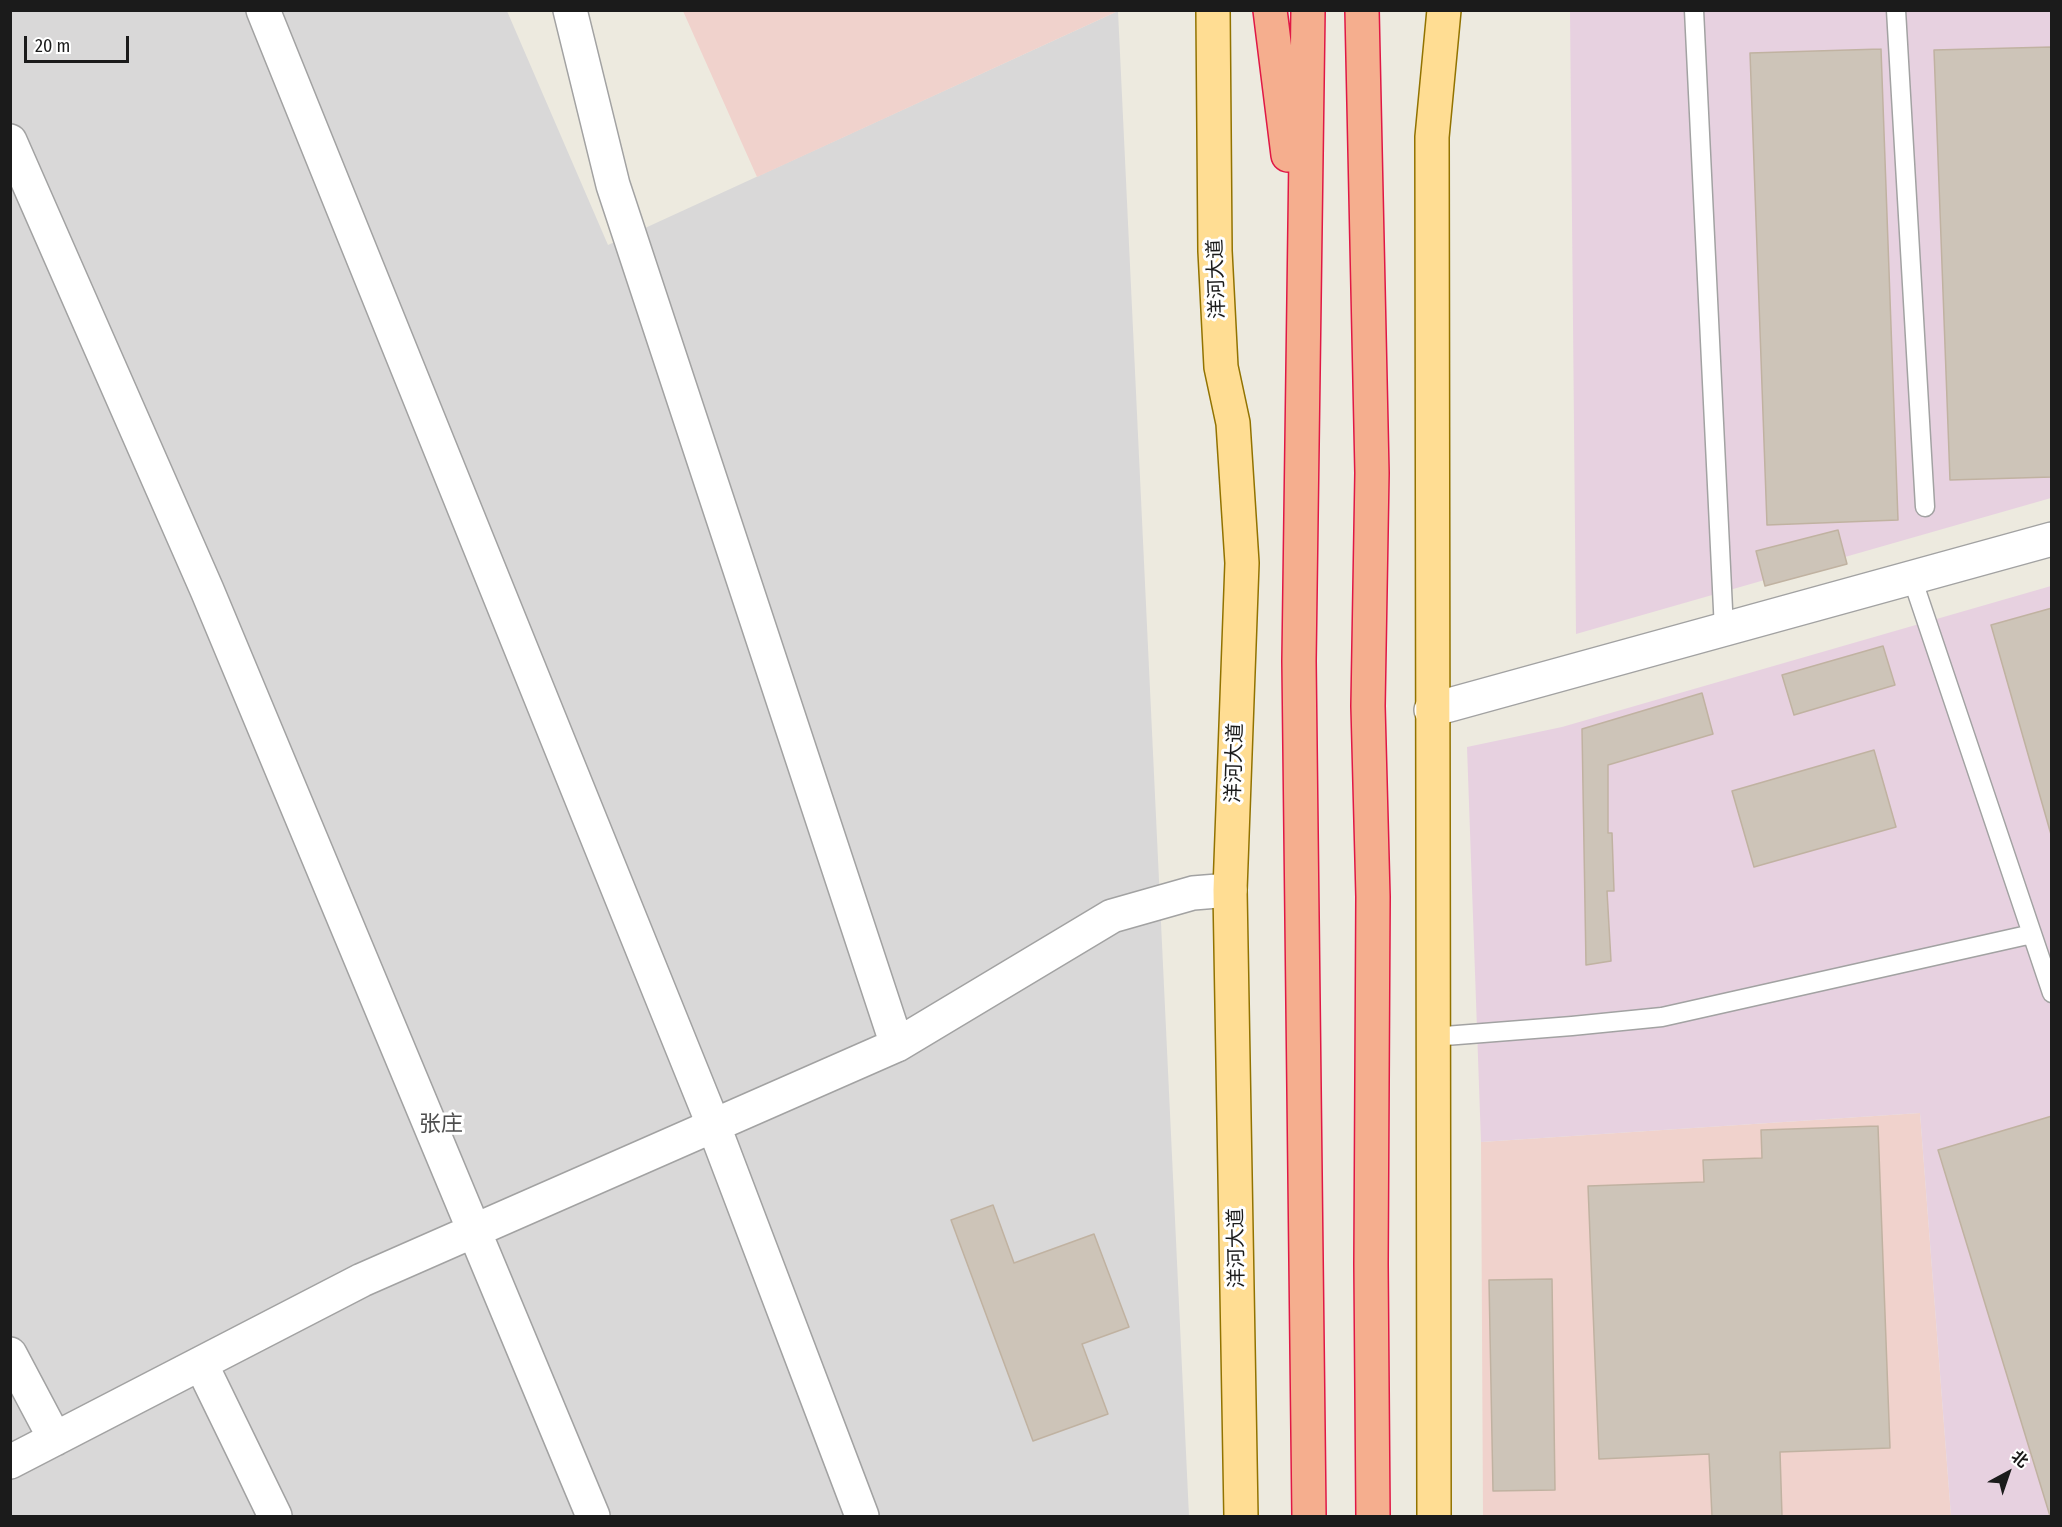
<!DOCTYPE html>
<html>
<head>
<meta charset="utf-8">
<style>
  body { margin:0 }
  #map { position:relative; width:2062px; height:1527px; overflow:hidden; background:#edeadf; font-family:"Fira Sans Condensed","Noto Sans SC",sans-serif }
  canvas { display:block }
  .frame { position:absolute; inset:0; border:12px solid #1b1b1b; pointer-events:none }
  .north { position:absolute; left:1978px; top:1443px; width:60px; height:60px; -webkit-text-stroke:4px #fff; paint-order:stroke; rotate:40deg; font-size:16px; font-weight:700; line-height:24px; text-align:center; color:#1b1b1b }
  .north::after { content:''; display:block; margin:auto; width:21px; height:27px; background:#1b1b1b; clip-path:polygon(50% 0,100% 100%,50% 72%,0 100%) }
  .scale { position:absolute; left:24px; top:36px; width:105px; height:27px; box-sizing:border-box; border:3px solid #1b1b1b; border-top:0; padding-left:8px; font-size:18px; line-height:21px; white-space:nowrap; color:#1b1b1b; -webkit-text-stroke:4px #fff; paint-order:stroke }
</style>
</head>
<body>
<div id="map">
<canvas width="2062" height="1527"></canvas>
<div class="frame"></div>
<div class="north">北</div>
<div class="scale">20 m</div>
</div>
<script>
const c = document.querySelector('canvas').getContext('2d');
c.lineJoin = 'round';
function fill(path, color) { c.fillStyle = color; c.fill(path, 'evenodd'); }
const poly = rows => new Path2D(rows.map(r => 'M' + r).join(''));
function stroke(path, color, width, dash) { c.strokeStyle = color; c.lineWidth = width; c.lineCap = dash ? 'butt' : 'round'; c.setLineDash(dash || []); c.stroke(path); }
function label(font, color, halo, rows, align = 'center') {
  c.font = font + ' "Fira Sans Condensed","Noto Sans SC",sans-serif'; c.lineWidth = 6; c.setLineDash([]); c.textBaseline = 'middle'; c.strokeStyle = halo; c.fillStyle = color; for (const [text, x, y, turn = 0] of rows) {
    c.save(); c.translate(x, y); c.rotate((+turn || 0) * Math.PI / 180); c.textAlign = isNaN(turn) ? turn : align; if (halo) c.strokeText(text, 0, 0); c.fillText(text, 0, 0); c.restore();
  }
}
fill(poly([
  [10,11,507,11,608,245,1118,11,1189,1516,11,1516]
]), '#d9d8d8');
fill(poly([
  [683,11,1118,11,757,177],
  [1920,1113,1951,1516,1483,1516,1481,1142]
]), '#f0d2cc');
fill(poly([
  [1570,11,2051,11,2051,498,1576,634],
  [2051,586,2051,1516,1951,1516,1920,1113,1481,1142,1467,747,1562,727]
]), '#e7d1e0');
const building = poly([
  [2052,47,2052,477,1950,480,1934,50,2052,47],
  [1881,49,1898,520,1767,525,1750,53,1881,49],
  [1838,530,1847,564,1765,586,1756,551,1838,530],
  [2052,608,2052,838,1991,625,2052,608],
  [1883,646,1895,685,1794,715,1782,675,1883,646],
  [1702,693,1713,734,1608,765,1608,833,1612,833,1614,891,1607,891,1611,961,1586,965,1582,729,1702,693],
  [1874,750,1896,827,1754,867,1732,791,1874,750],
  [2052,1116,2052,1516,2050,1516,1938,1150,2052,1116],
  [1878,1126,1890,1448,1780,1452,1782,1516,1712,1516,1709,1454,1599,1459,1588,1186,1704,1182,1703,1160,1762,1158,1761,1130,1878,1126],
  [993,1205,1014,1263,1094,1234,1129,1327,1082,1344,1108,1414,1033,1441,951,1220,993,1205],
  [1552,1279,1555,1490,1493,1491,1489,1280,1552,1279]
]);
fill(building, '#cdc4b8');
stroke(building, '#c0b2a1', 1.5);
const service = poly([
  [1694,10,1724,630],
  [1896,10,1925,507],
  [1912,578,2052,993],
  [1432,1037,1572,1026,1662,1017,2032,934]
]);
const minor = poly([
  [263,10,713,1124,862,1516],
  [570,10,613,185,897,1045],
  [10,141,207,590,593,1516],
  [1431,710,2052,539],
  [10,1354,55,1439],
  [201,1364,275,1516],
  [10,1462,362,1280,897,1045,1112,916,1193,893,1230,890]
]);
const primary = poly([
  [1213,10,1215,251,1221,367,1233,423,1242,563,1230,890,1241,1516],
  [1434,1516,1432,137,1444,10]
]);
const trunk = poly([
  [1270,10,1288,155],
  [1308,10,1299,661,1309,1516],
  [1362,10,1372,473,1368,706,1373,897,1371,1264,1373,1516]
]);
stroke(service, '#a2a2a2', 21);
stroke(minor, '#a2a2a2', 36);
stroke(primary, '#927300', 36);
stroke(trunk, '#e01845', 36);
stroke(service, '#fff', 18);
stroke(minor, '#fff', 33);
stroke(primary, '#ffdd93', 33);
stroke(trunk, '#f5ae8e', 33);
label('20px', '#1b1b1b', '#fff', [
  ["洋河大道",1217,279,-92],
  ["洋河大道",1235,763,-88],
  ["洋河大道",1237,1248,-91]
]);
label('22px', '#4e4e4e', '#fff', [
  ["张庄",441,1125]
]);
</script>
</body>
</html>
